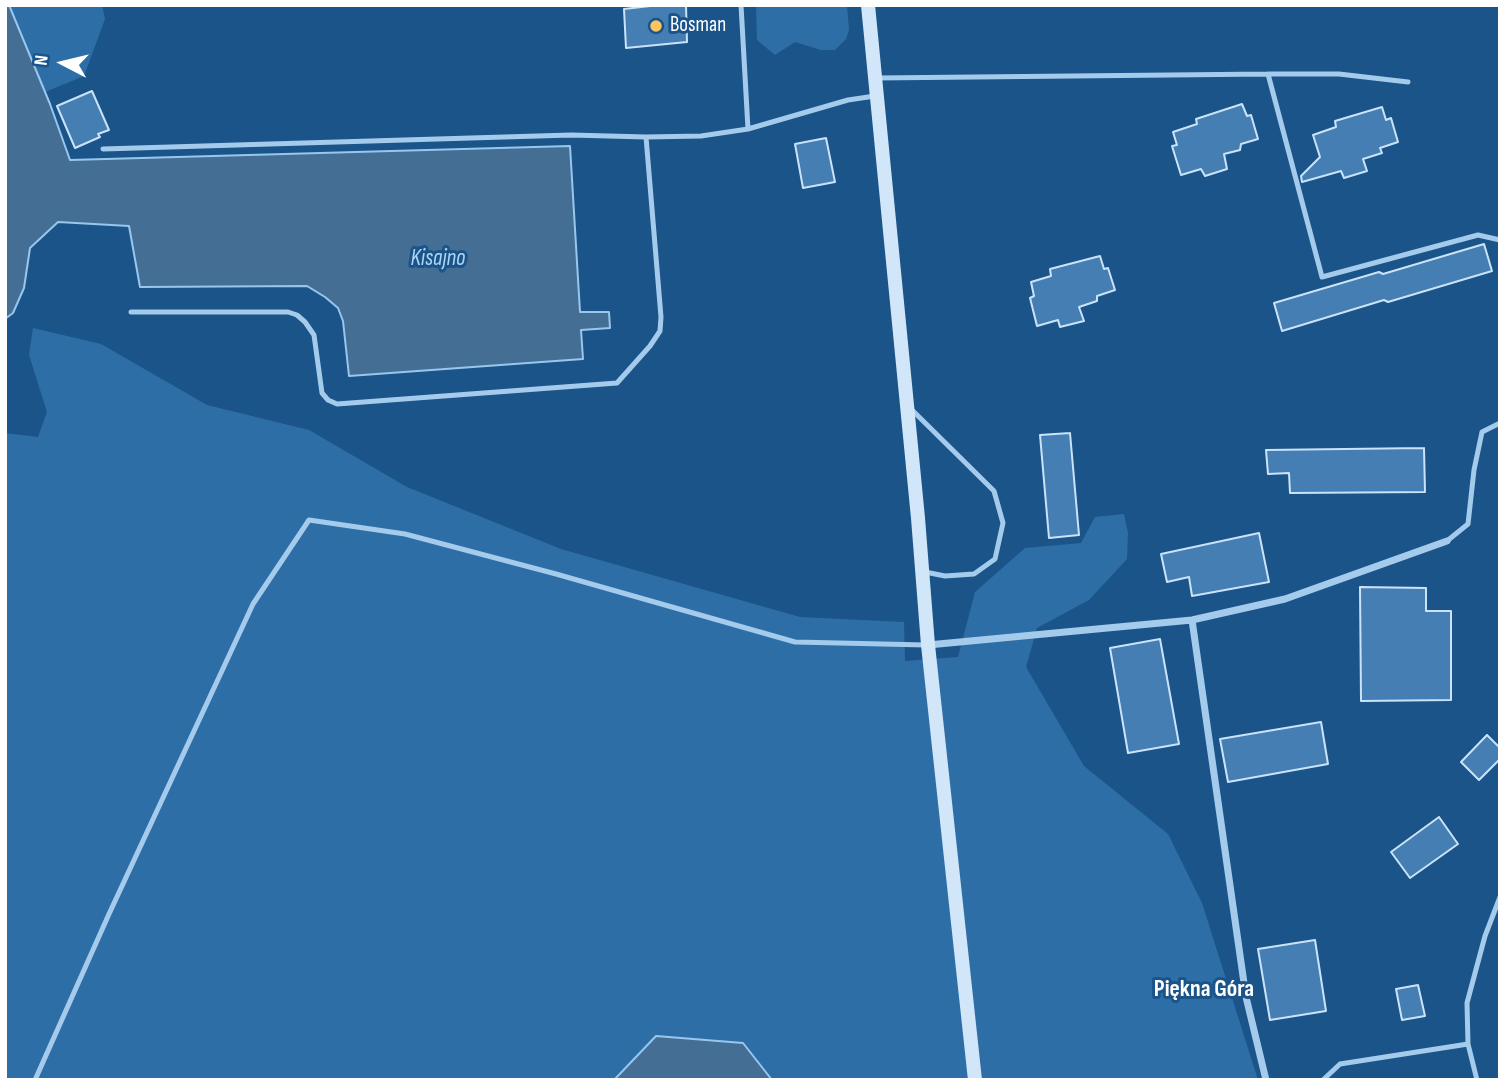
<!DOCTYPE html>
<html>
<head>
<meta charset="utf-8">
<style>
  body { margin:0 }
  #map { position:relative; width:1505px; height:1085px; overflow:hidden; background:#1b5489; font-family:"Sofia Sans Condensed",sans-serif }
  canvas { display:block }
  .frame { position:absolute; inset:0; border:7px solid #fff; pointer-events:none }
  .north { position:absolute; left:28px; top:28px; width:70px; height:70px; -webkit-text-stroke:5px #1b5489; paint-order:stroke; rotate:277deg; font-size:19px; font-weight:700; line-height:28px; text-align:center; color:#fff }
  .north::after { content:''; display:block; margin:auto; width:24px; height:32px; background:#fff; clip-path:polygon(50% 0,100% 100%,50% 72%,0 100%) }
</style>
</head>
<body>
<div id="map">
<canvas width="1505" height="1085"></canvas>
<div class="frame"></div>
<div class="north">N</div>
</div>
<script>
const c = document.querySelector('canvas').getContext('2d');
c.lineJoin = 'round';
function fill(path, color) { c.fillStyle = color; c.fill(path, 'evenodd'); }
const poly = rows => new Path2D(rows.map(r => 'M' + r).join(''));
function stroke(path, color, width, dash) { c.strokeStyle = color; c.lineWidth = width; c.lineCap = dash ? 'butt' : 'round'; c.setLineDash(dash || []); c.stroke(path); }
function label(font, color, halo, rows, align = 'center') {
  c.font = font + ' "Sofia Sans Condensed",sans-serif'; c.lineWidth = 6; c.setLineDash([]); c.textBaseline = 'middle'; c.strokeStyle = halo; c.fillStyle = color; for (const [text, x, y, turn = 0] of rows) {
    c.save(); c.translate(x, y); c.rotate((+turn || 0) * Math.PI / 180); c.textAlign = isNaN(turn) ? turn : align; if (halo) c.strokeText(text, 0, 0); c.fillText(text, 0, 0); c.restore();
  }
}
fill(poly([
  [5,5,102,5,105,19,84,76,45,92],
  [756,5,847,5,849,30,846,39,835,50,821,50,795,42,775,55,757,40],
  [33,328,101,344,207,405,309,430,407,487,561,549,800,617,904,622,905,661,958,657,975,592,1025,548,1081,543,1095,517,1124,514,1128,533,1127,559,1089,600,1037,628,1026,667,1084,766,1168,834,1202,903,1258,1080,5,1080,5,433,38,437,47,412,29,355]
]), '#2e6ea7');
const water = poly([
  [5,5,9,5,50,104,70,160,570,146,580,312,609,312,610,328,581,330,583,359,349,376,343,321,338,308,325,297,307,286,140,287,129,226,58,222,30,248,24,288,13,313,5,319,5,5],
  [656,1036,743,1043,772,1080,614,1080,656,1036]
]);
fill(water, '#456e94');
stroke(water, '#98c7ee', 2);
const building = poly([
  [659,5,686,5,687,42,626,48,624,9,659,5],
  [92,91,109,130,98,134,100,137,75,148,57,106,92,91],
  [1242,104,1247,116,1251,115,1258,139,1241,144,1240,150,1224,154,1227,169,1205,176,1201,169,1181,175,1172,146,1177,145,1173,132,1197,124,1196,119,1242,104],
  [1382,107,1386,120,1391,118,1398,142,1380,148,1382,153,1363,159,1367,171,1344,178,1341,171,1302,182,1301,176,1320,157,1313,135,1336,127,1335,121,1382,107],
  [826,138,835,182,803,188,795,144,826,138],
  [1484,244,1492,271,1388,302,1384,300,1282,331,1274,303,1379,272,1383,274,1484,244],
  [1100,256,1104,269,1108,268,1115,290,1097,296,1097,301,1079,307,1084,321,1060,327,1058,320,1037,326,1030,298,1034,296,1031,282,1051,276,1050,269,1100,256],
  [1070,433,1079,535,1049,538,1040,435,1070,433],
  [1424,448,1425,492,1290,493,1289,473,1268,474,1266,450,1424,448],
  [1259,533,1269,582,1192,596,1189,577,1167,582,1161,554,1259,533],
  [1360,587,1426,588,1426,611,1451,611,1451,700,1361,701,1360,587],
  [1160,639,1179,744,1128,753,1110,648,1160,639],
  [1321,722,1328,764,1228,782,1220,739,1321,722],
  [1487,735,1500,748,1500,759,1479,780,1461,762,1487,735],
  [1439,817,1458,844,1410,878,1391,852,1439,817],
  [1315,940,1326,1011,1270,1020,1258,949,1315,940],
  [1418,985,1425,1016,1402,1020,1396,989,1418,985]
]);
fill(building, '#447eb2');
stroke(building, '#cae3f9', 2);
stroke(poly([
  [741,5,748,129],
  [1268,74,1322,277,1478,235,1500,240],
  [876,78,1268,74,1339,74,1408,82],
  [103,149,571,135,646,137],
  [131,312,288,312,297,315,305,322,314,335,322,393,328,400,337,404,617,383,650,346,660,331,661,317,646,137,701,136,748,129,848,100,875,96],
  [910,408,994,491,1003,523,995,559,974,574,945,576,925,572],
  [1447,541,1468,524,1474,470,1482,432,1500,423],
  [35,1080,109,914,253,604,309,520,405,534,556,574,795,642,926,645],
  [1323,1080,1340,1064,1468,1044],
  [1477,1080,1468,1044,1467,1003,1485,936,1500,897]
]), '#a5cbec', 5);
stroke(poly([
  [1192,620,1246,997,1266,1080],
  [928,645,1192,620,1285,599,1447,541]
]), '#a5cbec', 7);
stroke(poly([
  [868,5,918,518,928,645,975,1080]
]), '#d1e6f9', 14);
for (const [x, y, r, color] of [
  [656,26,7,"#fdc462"]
]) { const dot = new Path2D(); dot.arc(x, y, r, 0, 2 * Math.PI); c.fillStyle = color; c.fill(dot); stroke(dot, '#1b5489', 2.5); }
label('21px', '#fff', '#1b5489', [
  ["Bosman",670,26]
], 'left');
label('italic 23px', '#b1d5f4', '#1b5489', [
  ["Kisajno",438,259]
]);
label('bold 24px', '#fff', '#1b5489', [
  ["Piękna Góra",1204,990]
]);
</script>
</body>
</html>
